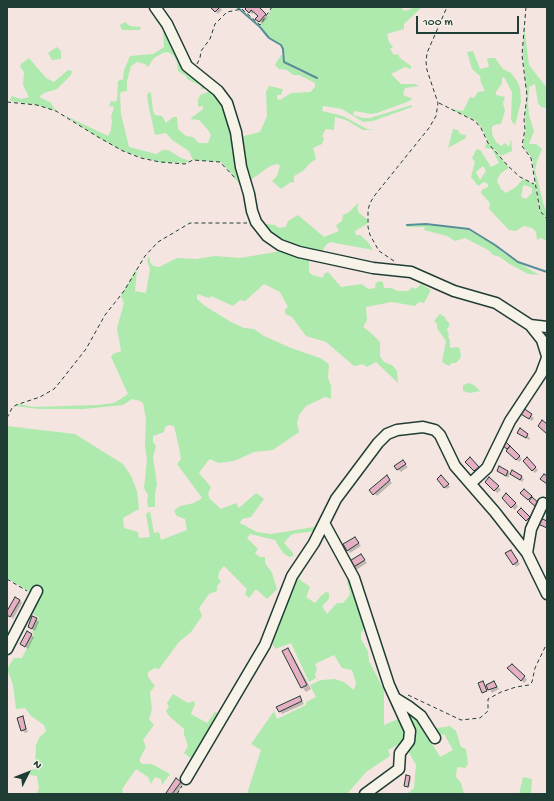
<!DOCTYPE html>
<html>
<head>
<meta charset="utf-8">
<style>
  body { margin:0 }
  #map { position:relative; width:554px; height:801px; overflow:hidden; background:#f4e5e1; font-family:"Gochi Hand",sans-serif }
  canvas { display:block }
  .frame { position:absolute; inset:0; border:8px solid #1f3d34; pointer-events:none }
  .north { position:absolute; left:8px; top:753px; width:40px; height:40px; -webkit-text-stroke:3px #f7f3e8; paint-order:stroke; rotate:48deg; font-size:11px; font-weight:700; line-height:16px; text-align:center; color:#1f3d34 }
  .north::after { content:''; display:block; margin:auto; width:14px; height:18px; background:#1f3d34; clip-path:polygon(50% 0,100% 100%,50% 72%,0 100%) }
  .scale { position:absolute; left:416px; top:16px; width:103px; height:18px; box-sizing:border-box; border:2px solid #1f3d34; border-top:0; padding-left:5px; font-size:12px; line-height:14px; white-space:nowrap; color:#1f3d34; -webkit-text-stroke:3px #f7f3e8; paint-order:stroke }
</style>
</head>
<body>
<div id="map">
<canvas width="554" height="801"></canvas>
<div class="frame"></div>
<div class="north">N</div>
<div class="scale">100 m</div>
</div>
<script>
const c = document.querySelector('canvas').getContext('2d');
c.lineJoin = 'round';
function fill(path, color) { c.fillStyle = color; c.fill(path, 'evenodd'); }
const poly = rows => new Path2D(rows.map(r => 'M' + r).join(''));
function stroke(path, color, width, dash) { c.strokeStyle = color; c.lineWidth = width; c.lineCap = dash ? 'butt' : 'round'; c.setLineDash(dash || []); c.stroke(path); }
fill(poly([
  [150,7,156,11,163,20,186,66,217,92,227,105,231,117,241,176,247,196,233,175,221,162,193,160,189,151,172,140,166,133,155,135,148,103,147,95,149,92,151,93,153,111,155,115,162,116,166,123,173,117,177,117,178,129,186,136,193,137,199,143,208,143,211,135,208,130,199,120,190,119,203,109,203,106,198,107,198,100,200,95,208,92,206,89,201,89,201,86,187,79,186,76,178,71,177,62,173,55,168,52,163,53,154,58,148,67,145,64,137,62,131,66,127,81,127,91,121,92,120,94,121,114,129,147,156,154,163,150,168,150,181,158,190,161,185,163,160,162,141,157,123,151,98,137,62,114,108,136,111,130,112,120,111,117,114,107,109,106,111,101,115,102,117,100,118,81,123,79,124,70,130,56,153,54,164,47,163,30,155,19,154,16,156,14],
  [272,7,403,7,402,9,405,11,416,7,422,7,404,24,404,29,387,34,389,42,393,47,390,49,394,55,398,54,400,58,411,66,411,69,405,67,391,74,401,84,415,84,419,86,405,88,403,95,413,99,407,102,377,113,371,114,354,111,353,115,363,118,370,118,412,105,412,107,373,121,363,122,342,109,323,106,322,111,343,116,367,129,374,130,363,130,346,120,335,117,334,130,326,129,322,136,324,138,322,144,313,148,316,159,309,164,303,171,294,176,294,183,291,182,281,189,272,181,277,176,280,166,278,164,270,166,252,179,251,192,240,137,260,132,267,116,266,92,269,86,283,89,281,95,277,95,277,99,280,100,291,93,310,92,315,87,315,83,299,75,293,75,287,70,279,69,275,65,277,61,282,54,284,63,303,73,318,78,285,62,284,49,281,45,270,38,260,25,268,16],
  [125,22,130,26,141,27,140,30,122,30,120,25],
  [524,25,529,65,547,88,547,108,541,107,538,103,535,84,529,87,528,103,529,115,534,131,529,144,536,144,542,149,537,161,535,170,544,206,547,212,547,219,540,211,532,158,523,146,526,129,525,120,527,96,523,55],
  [57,47,61,51,61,59,52,60,48,53],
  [473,51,480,69,489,67,487,58,495,58,503,69,511,73,517,81,520,88,521,102,515,125,511,120,512,92,504,77,502,78,502,83,496,92,496,95,505,97,503,103,505,111,501,124,494,125,492,127,492,134,496,142,501,146,505,143,509,147,511,139,512,151,501,156,489,143,482,128,475,120,450,109,463,111,470,97,474,98,478,92,485,91,481,83,480,76,472,69,467,52],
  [29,58,46,78,54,82,68,70,72,71,71,75,57,89,44,93,39,97,50,102,56,111,37,105,11,101,10,99,12,96,21,99,29,97,23,85,24,72,20,67,21,64],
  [453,129,458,130,460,134,466,135,466,138,448,148],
  [487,141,509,168,501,173,498,178,497,181,501,189,506,193,516,187,523,179,535,185,539,211,547,220,547,241,541,238,537,240,536,232,532,228,524,226,516,231,509,230,489,209,490,203,481,193,482,190,488,187,488,184,484,182,478,186,471,177,475,162,472,158,476,150,478,149,481,151,491,167,499,163,492,149,485,148],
  [483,166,486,171,480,180,476,172],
  [525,185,532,188,532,193,526,199,521,197,523,186],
  [359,202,357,208,359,213,367,219,367,224,355,231,356,235,360,235,368,242,373,250,330,242,326,245,319,256,292,249,258,223,275,225,279,228,286,227,288,221,298,215,324,237,339,231,336,225,342,221,343,215,348,213],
  [426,225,468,230,495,245,503,253,539,275,528,274,508,263,500,257,493,255,488,250,465,238,455,241,447,236,424,230,425,227,408,227,405,226],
  [284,249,304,255,309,260,309,272,312,275,323,278,324,274,328,272,341,287,362,284,368,289,375,288,376,283,379,281,383,282,384,288,391,288,398,291,408,291,412,287,416,289,421,284,431,290,424,303,419,302,415,306,392,302,366,307,367,320,363,327,370,332,380,342,380,356,384,362,392,365,397,371,398,383,376,362,367,367,363,364,354,366,326,342,306,336,292,317,285,314,285,309,288,307,280,292,264,284,245,301,240,300,233,306,211,296,209,298,197,294,197,299,205,306,231,322,244,328,254,329,264,336,291,348,320,358,329,364,328,378,331,386,331,399,325,397,306,406,299,415,297,423,299,432,273,450,254,452,234,461,218,463,210,459,207,462,199,473,211,487,208,494,210,499,221,509,236,503,239,508,256,493,264,499,251,517,242,519,240,523,257,532,271,534,314,527,327,509,316,531,293,534,290,536,284,543,293,553,293,556,289,557,283,553,275,540,250,534,247,538,258,549,255,553,260,557,265,557,265,563,272,573,277,589,267,599,257,590,255,590,249,598,245,594,247,589,224,566,219,572,218,578,221,581,217,586,217,591,209,594,199,608,202,616,191,632,179,642,159,669,155,668,148,672,148,677,155,686,150,692,152,710,149,719,154,725,143,740,146,747,140,758,140,762,143,764,152,764,170,774,162,785,161,779,155,777,151,784,148,777,136,769,122,789,123,792,121,794,36,794,39,789,37,776,30,775,30,770,35,769,36,745,39,738,46,731,44,725,31,716,25,708,16,709,13,685,7,669,14,658,22,658,34,634,32,632,39,617,30,613,40,587,36,587,33,594,7,578,7,426,75,434,123,464,131,476,137,491,139,509,123,518,124,528,138,532,139,538,150,537,146,514,150,511,154,533,159,532,161,540,187,530,185,519,177,516,174,511,180,506,194,503,202,498,177,464,181,459,179,447,174,426,169,425,165,427,164,432,153,436,153,442,156,446,153,457,157,485,155,493,155,507,148,507,147,501,148,495,144,488,147,459,145,446,146,419,143,403,140,401,132,399,123,405,83,409,39,409,15,406,19,404,33,407,97,405,114,403,128,394,111,357,113,354,121,351,117,328,124,303,121,296,137,268,135,291,146,293,150,269,147,261,149,256,150,262,153,266,159,267,177,258,196,259,215,256,240,258,281,251],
  [440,314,445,317,446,320,450,324,447,330,449,334,448,336,450,341,450,348,458,347,460,349,461,357,456,363,452,363,449,366,442,362,446,341,437,328,437,324,434,321],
  [469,383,474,385,480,391,470,393,463,391,463,385],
  [303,563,306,565,299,579,310,587,306,597,315,603,321,596,326,592,329,593,329,599,322,606,327,614,337,603,343,603,349,596,350,592,347,582,348,579,353,578,367,624,361,633,361,639,368,651,369,661,384,690,384,725,400,718,406,734,405,741,388,750,390,756,366,772,347,794,247,794,261,750,251,744,274,711,277,719,306,705,306,702,316,697,310,685,321,680,335,679,344,682,354,690,356,683,352,670,342,668,334,655,315,664,317,669,315,674,316,678,309,682,291,643,275,649,271,640],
  [173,694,188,703,194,701,195,704,191,714,207,723,215,712,222,715,195,761,184,753,188,746,184,734,184,729,169,716,166,711,169,707,167,703],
  [400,703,415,714,440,757,453,750,444,734,438,737,432,729,450,726,456,731,461,747,466,749,468,764,465,768,457,767,456,777,461,783,464,794,407,794,414,788,416,765,407,749,411,745],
  [523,777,532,779,531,794,519,794]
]), '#aee9ae');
fill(poly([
  [211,7,219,7,222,10,218,14],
  [245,7,257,7,268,17,262,24,257,19,259,16,254,12,252,14],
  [523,409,534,418,532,421,523,415],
  [520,430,530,438,529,440,521,435],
  [506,444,522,459,519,462,507,451,508,449,504,446],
  [527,459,538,470,535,473,524,462],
  [405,464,408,467,401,472,396,467],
  [498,471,508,471,510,474,508,478],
  [511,474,522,477,524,479,522,482],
  [386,476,392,483,377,496,371,490],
  [441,477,450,487,447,489,438,479],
  [490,478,501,490,497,493,486,482],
  [506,495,518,506,515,510,503,498],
  [355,538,361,546,350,553,348,550],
  [511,551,520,564,516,567,514,564],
  [363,558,367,563,356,570,353,568],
  [20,600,22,603,13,619,7,613],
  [36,619,39,622,35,631,29,627],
  [31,635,34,637,28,649,24,646],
  [288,649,292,654,311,689,306,692,302,687],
  [512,665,527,680,524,683,509,668],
  [494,682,499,689,492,693,487,685],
  [300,697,304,704,282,714,280,711],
  [22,717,28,732,25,733,22,730],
  [410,777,411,778,409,788,405,786],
  [180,782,183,785,177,794,169,794]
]), '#0003');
stroke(poly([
  [237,7,260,27,269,38,281,45,283,49,284,62,317,78],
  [407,225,426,224,469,229,495,245,518,262,547,272]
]), '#568f96', 2);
const building = poly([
  [210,7,220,7,215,12,210,7],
  [247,7,259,7,266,14,259,22,255,19,258,16,251,10,249,13,245,9,247,7],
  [523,408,532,414,529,419,519,413,523,408],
  [542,420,547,424,547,434,538,426,542,420],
  [520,428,528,434,526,438,517,433,520,428],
  [506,442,510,446,507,449,503,446,506,442],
  [510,446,520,456,516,460,506,451,510,446],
  [470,457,479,467,474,471,465,462,470,457],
  [527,457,536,467,532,471,523,461,527,457],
  [403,460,406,464,397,470,394,466,403,460],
  [499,466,508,471,506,476,497,471,499,466],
  [512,470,522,476,520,480,510,474,512,470],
  [544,474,547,476,547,484,540,479,544,474],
  [387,475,390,480,373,495,369,490,387,475],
  [441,475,449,484,444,488,437,479,441,475],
  [489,477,499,486,494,491,485,482,489,477],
  [524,489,532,496,528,500,520,493,524,489],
  [506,493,516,503,511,508,502,498,506,493],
  [532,497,540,504,537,508,529,501,532,497],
  [521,508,530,517,526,521,517,512,521,508],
  [538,517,547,521,547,528,536,523,538,517],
  [355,537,359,543,347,551,343,544,355,537],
  [511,550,518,561,513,565,505,553,511,550],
  [361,554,365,560,352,568,348,562,361,554],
  [15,597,20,600,10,617,7,615,7,611,15,597],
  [32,616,37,618,32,629,28,627,32,616],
  [27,631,32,634,25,647,20,644,27,631],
  [288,648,307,685,301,688,282,651,288,648],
  [512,664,525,676,521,681,507,668,512,664],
  [483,681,487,691,482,693,478,683,483,681],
  [494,681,497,687,488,690,486,685,494,681],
  [300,696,302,701,279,712,276,707,300,696],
  [23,716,26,729,21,731,17,718,23,716],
  [406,775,410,776,408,787,404,786,406,775],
  [176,778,181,782,172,794,168,794,166,793,176,778]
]);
fill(building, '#e7afc3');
stroke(building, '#1f3d34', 1);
const minor = poly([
  [155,7,167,24,187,66,218,91,227,103,236,132,241,167,249,194,252,211,256,222,267,236,280,245,299,252,373,268,411,272,454,291,496,303,530,325,542,340,547,356],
  [530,325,547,327],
  [471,483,487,468,510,421,541,374,547,358],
  [324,523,354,578,389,685,410,731,409,741,400,753,399,769,365,794],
  [527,553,531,529,543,503],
  [7,649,37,591],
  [395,698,408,706,421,716,435,738],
  [186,779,265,645,292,576,314,543,336,499,378,443,387,434,397,430,423,427,435,430,440,435,455,466,495,512,527,553,547,594]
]);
stroke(minor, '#1f3d34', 13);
stroke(poly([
  [526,7,522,55,527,96,524,120,525,129,522,146,531,158,540,211,547,219],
  [197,64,200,58,201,51,210,39,215,24,227,12,242,9,260,25,272,7],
  [7,102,37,105,56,111,98,137,123,151,141,158,160,162,185,164,193,160,220,162,235,178],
  [439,103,475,121,481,128,488,143,508,166,520,177,534,184],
  [394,261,379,251,370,235,368,227,368,210,370,203,375,195,429,128,436,116,438,103,427,70,426,62,427,53,447,7],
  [7,418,12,408,16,405,40,397,54,389,60,382,86,349,105,315,124,291,145,256,158,242,190,223,247,223],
  [7,579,27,591],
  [408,695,461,720,480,718,488,711,488,699,501,692,516,687,529,685,532,682,535,668,547,643],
  [177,794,182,786]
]), '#1f3d34', 1, [4, 3]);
stroke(minor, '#f7f3e8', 10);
</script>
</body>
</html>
